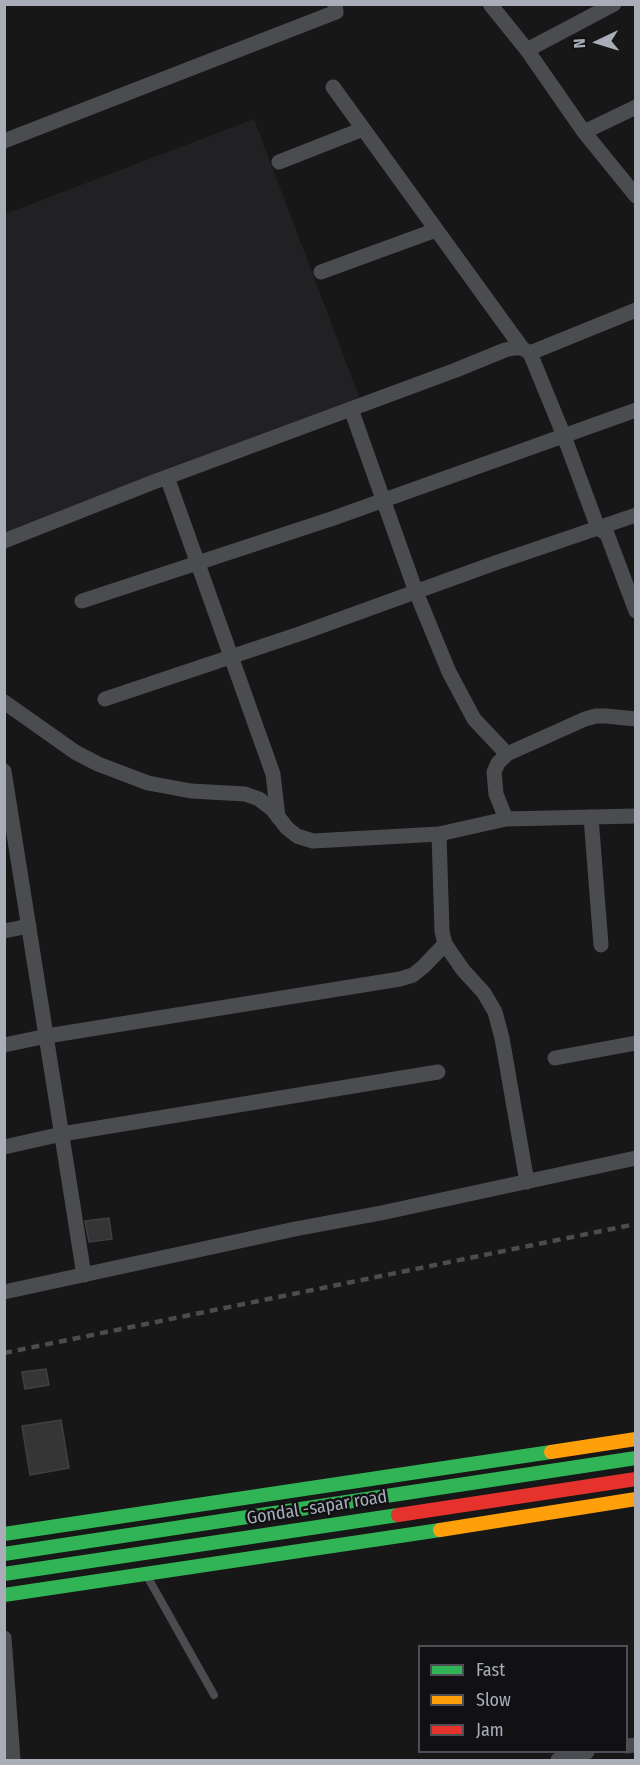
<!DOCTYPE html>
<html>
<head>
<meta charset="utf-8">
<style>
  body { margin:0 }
  #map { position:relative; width:640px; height:1765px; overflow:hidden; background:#171717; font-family:"Fira Sans Condensed",sans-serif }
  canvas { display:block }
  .frame { position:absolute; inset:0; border:6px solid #a8adb8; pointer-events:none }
  .legend { position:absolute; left:418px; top:1645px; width:210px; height:108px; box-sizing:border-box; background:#111113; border:2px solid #4d4f55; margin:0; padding:8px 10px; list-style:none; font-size:18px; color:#a8adb8 }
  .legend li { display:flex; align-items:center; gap:12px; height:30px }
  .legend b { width:30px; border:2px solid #4d4f55 }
  .north { position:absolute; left:568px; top:12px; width:60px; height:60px; -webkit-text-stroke:4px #111113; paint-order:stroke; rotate:266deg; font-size:16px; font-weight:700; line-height:24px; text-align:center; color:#a8adb8 }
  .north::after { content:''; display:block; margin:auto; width:21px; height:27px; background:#a8adb8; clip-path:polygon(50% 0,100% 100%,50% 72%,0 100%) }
</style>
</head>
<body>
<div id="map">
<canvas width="640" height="1765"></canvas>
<div class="frame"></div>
<ul class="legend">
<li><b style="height:8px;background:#30b455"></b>Fast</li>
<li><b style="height:8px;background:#ff9f0a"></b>Slow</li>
<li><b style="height:8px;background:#e5322d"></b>Jam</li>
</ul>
<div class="north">N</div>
</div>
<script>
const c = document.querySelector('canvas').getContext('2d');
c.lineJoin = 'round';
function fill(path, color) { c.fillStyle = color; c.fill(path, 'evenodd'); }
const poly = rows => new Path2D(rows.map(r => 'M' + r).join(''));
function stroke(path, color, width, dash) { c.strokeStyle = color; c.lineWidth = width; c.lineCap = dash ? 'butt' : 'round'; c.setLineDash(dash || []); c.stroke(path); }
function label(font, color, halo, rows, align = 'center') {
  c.font = font + ' "Fira Sans Condensed",sans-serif'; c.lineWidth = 5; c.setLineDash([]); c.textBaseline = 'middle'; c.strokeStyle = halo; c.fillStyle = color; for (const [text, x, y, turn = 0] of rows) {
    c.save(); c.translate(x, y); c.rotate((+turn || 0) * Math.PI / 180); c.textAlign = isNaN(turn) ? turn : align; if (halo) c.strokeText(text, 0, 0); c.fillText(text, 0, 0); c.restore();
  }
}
fill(poly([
  [254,119,360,399,5,535,5,214]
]), '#212123');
const building = poly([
  [109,1218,112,1239,89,1242,85,1221,109,1218],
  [46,1369,49,1385,25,1389,22,1372,46,1369],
  [61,1420,69,1468,30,1475,22,1426,61,1420]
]);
fill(building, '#353536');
stroke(building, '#3f4043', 1.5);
stroke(poly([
  [147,1576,214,1695]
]), '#4b4c50', 8);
stroke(poly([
  [490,4,527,50,584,132,636,196],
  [527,50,614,4],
  [333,87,522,348],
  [584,132,636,107],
  [4,141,336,12,335,4],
  [279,162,363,129],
  [321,272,436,230],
  [530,353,636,310],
  [351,409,416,592,449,672,474,719,507,754],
  [167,477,273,774,278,817],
  [4,541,151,483,456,370,505,350,514,348,522,348,530,353,564,436,598,528,607,534,636,611],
  [82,601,331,519,636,410],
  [105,699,302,633,495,563,636,515],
  [4,702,75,752,98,764,148,783,191,791,245,794,259,799,272,809,287,828,297,836,313,841,439,834,506,819,636,816],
  [4,771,84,1275],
  [591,817,601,945],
  [506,819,496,794,494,772,498,763,507,754,585,719,596,716,606,716,636,719],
  [439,834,442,931,445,944,463,970,484,993,495,1012,502,1038,527,1182],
  [4,931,29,926],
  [4,1045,47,1036,400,979,413,975,424,966,445,944],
  [555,1058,636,1043],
  [4,1147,62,1134,438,1072],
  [4,1292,295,1229,381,1213,636,1158],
  [4,1638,13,1760],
  [626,1746,636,1745],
  [558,1760,587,1752]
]), '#4b4c50', 15);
stroke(poly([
  [4,1534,551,1452],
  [4,1554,636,1458],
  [4,1574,398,1515],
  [4,1595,440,1530]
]), '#30b455', 14);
stroke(poly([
  [551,1452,636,1439],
  [440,1530,636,1499]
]), '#ff9f0a', 14);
stroke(poly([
  [398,1515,636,1479]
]), '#e5322d', 14);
stroke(poly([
  [4,1353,636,1224]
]), '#4b4c4f', 4.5, [8, 6]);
label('18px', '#a8adb8', '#111113', [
  ["Gondal -sapar road",317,1508,-9]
]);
</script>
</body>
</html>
